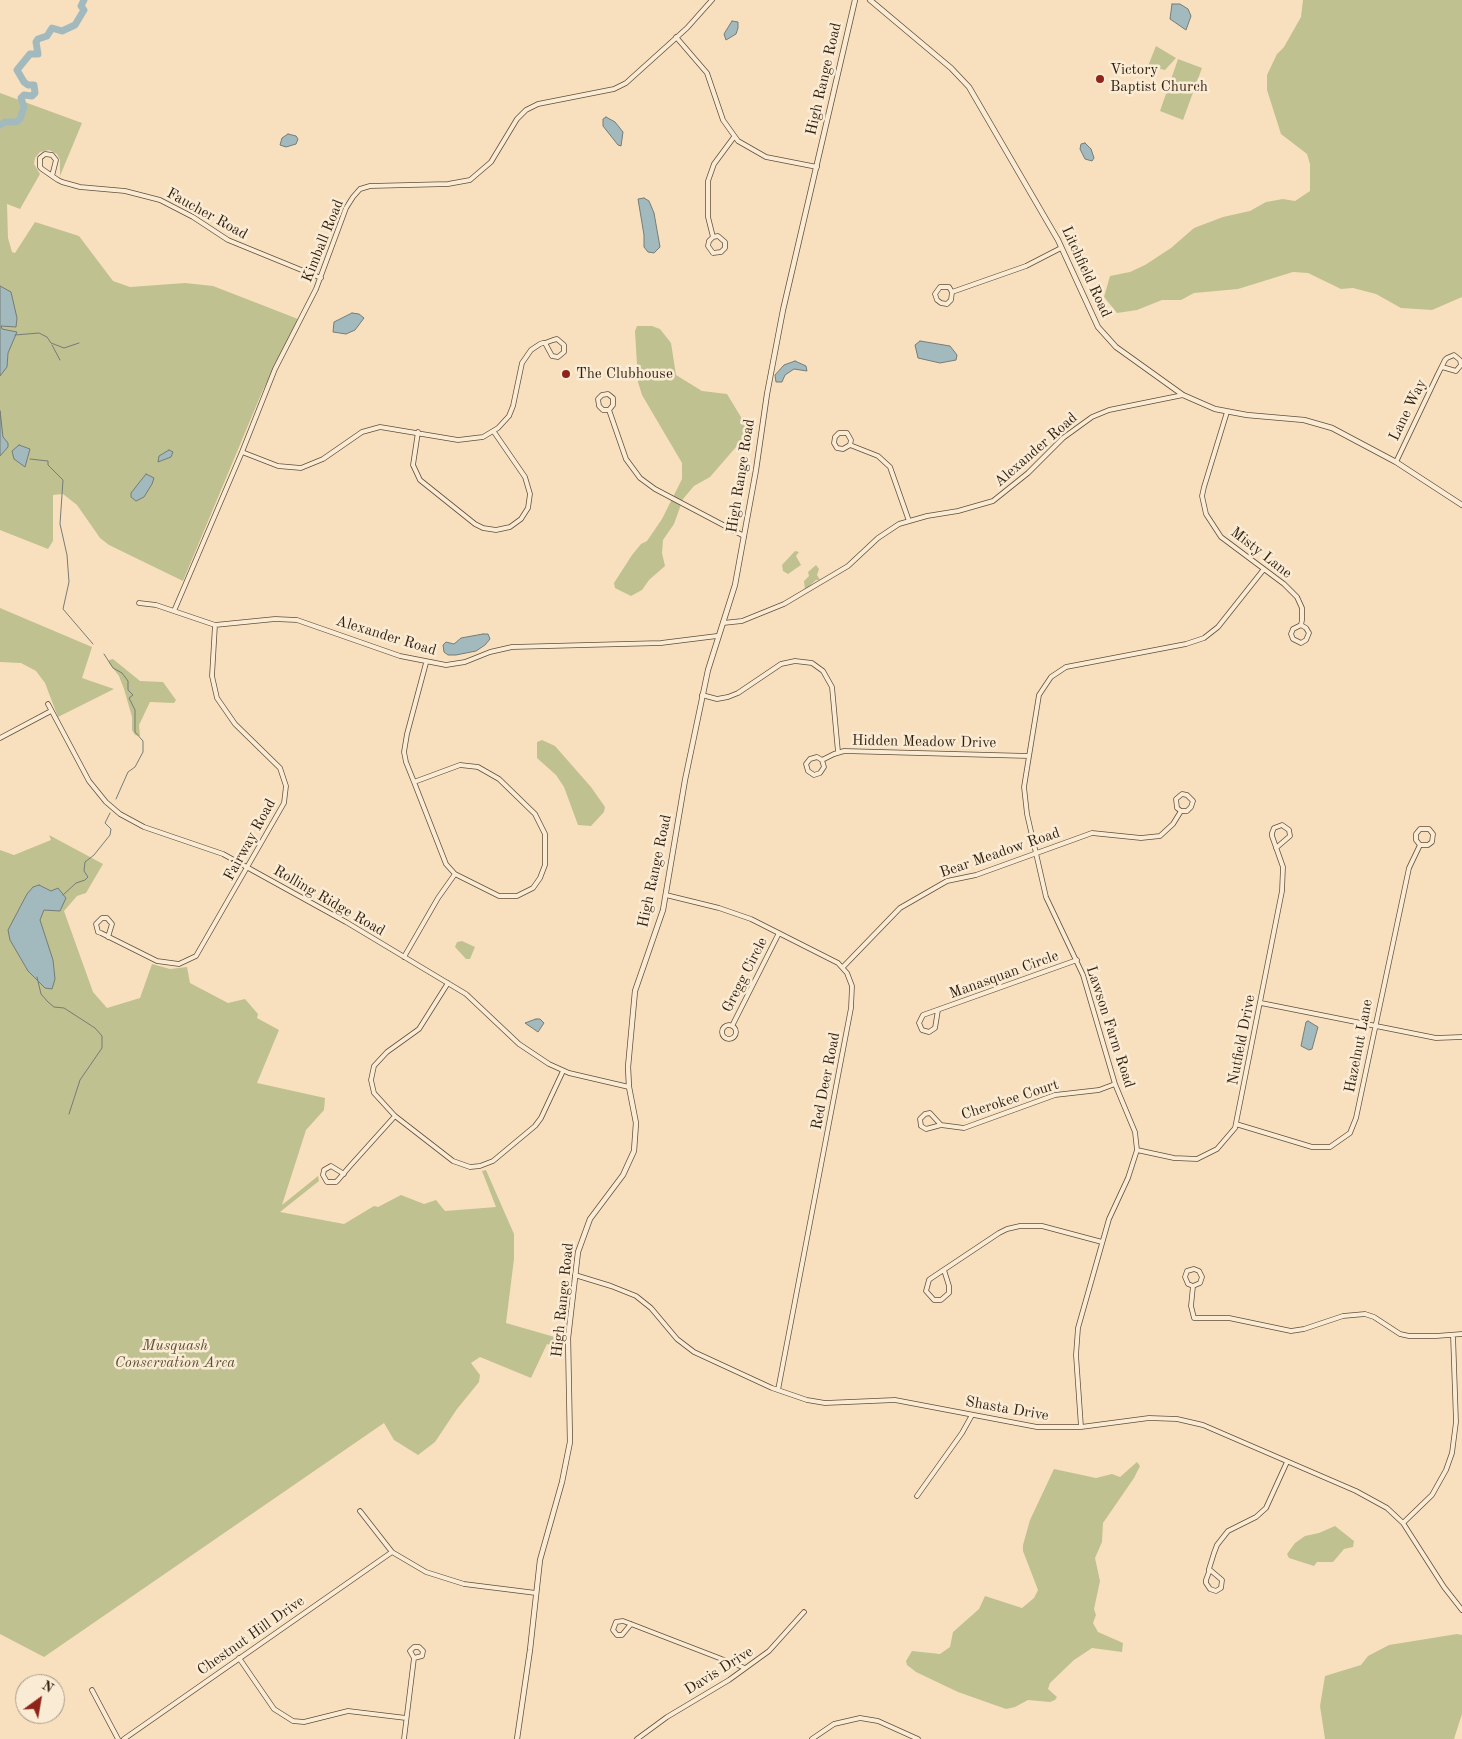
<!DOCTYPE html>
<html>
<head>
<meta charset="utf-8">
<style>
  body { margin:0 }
  #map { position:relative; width:1462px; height:1739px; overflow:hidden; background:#f8e0bf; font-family:"Old Standard TT",serif }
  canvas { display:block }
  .north { position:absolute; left:15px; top:1674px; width:50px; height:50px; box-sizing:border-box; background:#faebd5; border:1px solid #aa9985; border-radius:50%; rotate:32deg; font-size:14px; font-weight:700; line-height:20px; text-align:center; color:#311f0e }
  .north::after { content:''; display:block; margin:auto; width:18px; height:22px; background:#8f2418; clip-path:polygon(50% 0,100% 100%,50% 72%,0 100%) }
</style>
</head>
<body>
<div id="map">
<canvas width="1462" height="1739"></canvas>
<div class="north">N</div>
</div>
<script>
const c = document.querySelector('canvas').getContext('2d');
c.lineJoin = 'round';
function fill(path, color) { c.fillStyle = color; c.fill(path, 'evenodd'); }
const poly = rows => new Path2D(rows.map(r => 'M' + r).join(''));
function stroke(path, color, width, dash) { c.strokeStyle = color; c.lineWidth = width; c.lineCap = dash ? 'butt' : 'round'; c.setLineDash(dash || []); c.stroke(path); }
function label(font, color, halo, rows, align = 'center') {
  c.font = font + ' "Old Standard TT",serif'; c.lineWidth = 5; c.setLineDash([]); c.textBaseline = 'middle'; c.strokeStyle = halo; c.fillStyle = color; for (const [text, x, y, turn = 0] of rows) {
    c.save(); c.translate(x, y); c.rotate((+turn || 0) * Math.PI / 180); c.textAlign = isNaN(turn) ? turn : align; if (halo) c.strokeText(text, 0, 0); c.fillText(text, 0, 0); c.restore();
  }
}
fill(poly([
  [1303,0,1462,0,1462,297,1432,310,1401,308,1376,294,1353,288,1341,289,1308,273,1293,272,1238,289,1194,293,1181,300,1162,300,1137,310,1117,313,1104,297,1110,276,1130,272,1145,265,1171,248,1194,228,1223,217,1250,211,1266,202,1283,199,1295,201,1310,191,1310,164,1307,154,1281,134,1267,90,1267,75,1277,54,1284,47,1301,17],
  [1156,46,1176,58,1165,70,1148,66],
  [1178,59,1202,68,1183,120,1160,111],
  [0,93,82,123,60,176,60,160,57,154,49,150,40,152,35,158,34,164,40,174,20,209,7,204,8,238,12,252,15,253,35,222,79,236,113,281,130,287,185,283,213,286,298,319,262,392,183,581,109,545,100,538,77,505,63,494,53,495,53,541,48,549,0,530],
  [637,326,652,326,660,329,671,343,676,375,702,391,727,394,744,422,753,430,749,442,736,447,710,477,694,486,683,499,674,524,663,540,662,553,665,566,649,580,642,590,631,596,615,588,614,583,632,555,641,544,647,541,662,519,682,479,682,463,642,395,638,382,635,331],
  [795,551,799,552,796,556,801,565,788,574,783,571,782,565],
  [816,565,819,569,817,575,820,580,816,580,805,590,804,581,809,576,808,572],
  [0,608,92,647,82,678,114,689,58,717,45,683,36,671,21,663,0,662],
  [113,659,140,681,163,682,176,700,174,703,150,702,139,725,140,736,135,735,132,730,132,717,124,689,119,676,109,663,109,660],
  [542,740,555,746,591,787,605,807,604,812,591,826,578,825,564,787,556,775,537,758,537,742],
  [49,835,103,864,86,893,77,896,64,911,93,992,107,1008,140,998,152,964,170,969,187,967,190,983,228,1003,245,999,258,1014,257,1018,279,1030,257,1083,325,1098,324,1110,306,1130,282,1205,318,1176,319,1181,280,1212,344,1224,374,1206,378,1207,401,1195,424,1204,436,1200,445,1211,496,1207,482,1171,486,1170,514,1234,514,1259,506,1323,558,1338,564,1334,563,1352,561,1348,547,1344,531,1378,480,1357,471,1363,480,1375,479,1382,457,1409,435,1442,418,1455,394,1440,384,1423,44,1657,0,1634,0,850,14,855,51,840],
  [462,941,475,947,470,959,466,959,455,947,457,942],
  [1137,1462,1140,1466,1134,1478,1103,1523,1102,1542,1095,1558,1100,1581,1094,1609,1096,1615,1093,1623,1098,1632,1123,1643,1122,1652,1092,1648,1074,1660,1050,1683,1048,1689,1057,1697,1055,1700,1050,1702,1028,1700,1015,1707,1006,1709,958,1692,916,1672,907,1665,906,1661,912,1651,940,1654,950,1647,953,1632,979,1609,985,1596,1022,1608,1034,1598,1038,1590,1023,1551,1023,1545,1030,1520,1054,1469,1096,1478,1112,1474,1120,1477],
  [1335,1526,1354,1541,1353,1547,1344,1549,1333,1562,1317,1562,1314,1566,1289,1558,1287,1554,1295,1543,1305,1536,1319,1533],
  [1457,1634,1462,1635,1462,1714,1454,1739,1325,1739,1320,1706,1325,1676,1361,1665,1368,1656,1389,1645]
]), '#c0c190');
const water = poly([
  [1172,4,1180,4,1188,9,1191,16,1186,30,1170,19,1172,4],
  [732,21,738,22,738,28,736,34,726,40,724,34,732,21],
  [606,117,615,122,623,132,621,146,618,145,603,126,603,119,606,117],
  [288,134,296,136,298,139,296,144,286,147,280,145,282,138,288,134],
  [1085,143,1091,149,1094,158,1092,161,1085,159,1080,149,1081,144,1085,143],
  [644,198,649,201,654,213,660,247,654,253,648,252,644,247,644,235,638,199,644,198],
  [0,286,11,292,17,318,16,327,1,326,2,329,17,332,8,353,7,367,0,376,0,286],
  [352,313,359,314,364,318,355,330,346,334,333,332,334,322,352,313],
  [920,341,950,346,957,355,956,360,940,363,918,358,915,345,920,341],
  [795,361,806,366,807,371,794,369,785,375,782,382,776,382,775,375,784,365,795,361],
  [0,411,3,437,8,443,8,447,0,456,0,411],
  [19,445,30,449,25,467,14,459,12,451,19,445],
  [169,450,173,452,171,457,158,462,159,456,169,450],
  [146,474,154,478,152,484,144,497,136,501,131,497,131,493,146,474],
  [483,634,488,634,490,639,485,645,476,651,456,655,448,655,444,652,443,645,446,642,454,644,461,638,483,634],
  [39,885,51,891,58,888,66,898,60,911,44,910,40,920,53,960,55,979,52,989,45,988,28,971,10,940,8,930,27,894,33,887,39,885],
  [536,1019,540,1019,544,1023,538,1032,525,1023,536,1019],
  [1308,1021,1318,1027,1312,1049,1309,1050,1301,1046,1306,1022,1308,1021]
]);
fill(water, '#a2babd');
stroke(water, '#757c77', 1);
stroke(poly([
  [15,335,39,333,47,337,51,343,64,348,79,343],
  [52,345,60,360],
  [30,459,48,461,48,465,63,480,60,524,67,555,69,582,63,609,93,644],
  [104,654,113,668,122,673,128,681,128,690,133,695,129,698,135,710,135,732,143,741,143,752,135,767,128,772,116,799],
  [63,895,76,883,85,880,88,877,84,871,85,862,94,855,110,835,111,829,105,823,110,813],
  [37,977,41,994,48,1002,54,1007,64,1008,95,1028,102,1036,102,1048,80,1080,69,1114]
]), '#757c77', 1);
stroke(poly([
  [0,125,5,122,16,122,20,119,24,107,21,98,24,95,32,96,35,93,34,85,28,85,24,82,17,70,30,54,38,54,36,42,38,39,47,36,52,28,62,31,75,25,84,10,81,6,84,0]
]), '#a2babd', 7);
const minor = poly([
  [676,37,707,73,723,120,738,141,766,157,817,167],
  [52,176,56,160,52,155,45,154,40,158,40,167,42,169,55,178,58,180,62,182,80,187,125,191,160,200,193,217,228,240,321,278],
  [713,237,718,236,725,242,725,248,721,252,713,253,708,246,709,241,713,237,708,217,708,181,714,164,734,137],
  [952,292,949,287,940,287,935,294,937,300,941,303,947,304,951,300,952,292,1026,266,1061,248],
  [609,410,613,405,613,398,608,394,602,395,598,399,599,406,603,410,609,410,626,459,640,478,655,489,744,536],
  [1227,412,1204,487,1202,496,1206,514,1221,537,1284,584,1297,597,1302,608,1302,620,1301,625,1293,629,1291,634,1293,639,1301,643,1306,640,1309,633,1306,628,1301,625],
  [418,432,413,465,420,480,475,524,483,528,496,530,510,527,521,519,528,508,530,494,525,477,494,432],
  [850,445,843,449,837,448,834,443,835,437,839,433,847,433,851,440,850,445,878,456,890,467,909,521],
  [242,452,278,466,301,468,323,459,362,432,380,427,458,440,483,437,498,428,509,416,513,406,522,363,531,350,540,344,543,343,545,343,553,340,557,339,564,345,564,352,558,357,552,356,545,343],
  [1396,462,1437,376,1445,360,1447,358,1454,355,1460,360,1461,365,1456,371,1442,367],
  [139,603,156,605,215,625,275,619,297,620,400,656,446,665,465,662,490,652,512,647,661,643,717,636],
  [174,611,242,452,275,369,316,289,346,208,353,197,360,189,370,186,448,184,470,180,491,162,517,119,526,110,538,104,614,89,626,83,687,28,712,0],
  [723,623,742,621,784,604,848,566,878,538,899,524,927,516,958,511,993,501,1028,473,1063,438,1092,417,1109,410,1183,395],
  [702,695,717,699,728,697,738,693,781,664,795,661,812,663,823,671,832,687,838,752],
  [48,704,89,781,106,802,120,814,144,827,223,854,346,922,466,994,519,1044,549,1064,569,1073,629,1087],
  [0,738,51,711],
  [822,760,817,757,810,759,806,764,808,771,814,775,820,773,824,767,822,760,834,754,844,751,1029,756],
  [414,782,460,765,478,767,499,779,535,814,545,834,545,865,540,878,533,888,517,896,499,896,455,874,446,864,414,782,406,762,404,752,407,734,426,663],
  [666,895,719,908,751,919,838,963,847,973,852,986,851,1008,778,1390],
  [108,937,112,924,107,918,102,918,96,924,98,932,101,933,157,961,179,964,196,956,284,803,286,786,280,768,235,724,217,698,212,676,215,625],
  [404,957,438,898,455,874],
  [843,967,900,908,947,881,976,875,1092,833,1141,838,1160,836,1173,824,1181,811,1187,811,1191,807,1193,801,1187,795,1182,794,1176,799,1177,808,1181,811],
  [448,983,419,1029,387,1052,374,1066,371,1080,374,1093,395,1116,453,1161,470,1167,480,1166,493,1161,535,1126,541,1118,563,1071],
  [1261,1003,1436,1038,1462,1037],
  [938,1010,935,1028,929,1032,922,1030,919,1023,923,1015,1077,960],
  '722 1032a7 7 0 1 1 14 0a7 7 0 1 1-14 0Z',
  [732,1026,779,933],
  [1236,1124,1312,1147,1330,1147,1350,1133,1356,1118,1409,868,1420,845,1428,845,1432,842,1433,834,1429,829,1420,829,1416,834,1416,840,1420,845],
  [941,1125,930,1113,925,1114,920,1119,921,1126,926,1129,941,1125,964,1128,1055,1095,1099,1090,1115,1084],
  [1137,1150,1174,1158,1197,1159,1217,1149,1235,1128,1282,891,1283,867,1272,836,1272,833,1274,828,1282,825,1289,830,1290,836,1276,848],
  [344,1174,331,1166,324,1170,323,1175,327,1182,336,1182,338,1180,350,1166,395,1116],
  [944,1270,949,1286,949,1293,941,1300,934,1300,926,1291,929,1280,930,1279,999,1233,1007,1229,1020,1226,1042,1226,1102,1242],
  [575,1275,611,1286,636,1296,651,1308,677,1339,694,1352,772,1388,807,1400,825,1403,895,1400,1037,1427,1081,1427,1149,1418,1177,1419,1203,1425,1356,1491,1387,1508,1403,1523,1444,1587,1462,1610],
  [1193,1286,1200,1283,1202,1277,1199,1271,1194,1269,1187,1271,1185,1277,1188,1284,1193,1286,1191,1306,1194,1318,1229,1318,1291,1331,1304,1329,1343,1316,1365,1314,1374,1317,1400,1334,1409,1336,1436,1336,1462,1334],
  [1081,1427,1076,1355,1078,1328,1109,1219,1128,1178,1137,1150,1135,1132,1115,1084,1083,975,1046,897,1027,814,1024,787,1039,695,1051,677,1066,667,1186,644,1204,638,1218,627,1264,569],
  [917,1496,962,1433,972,1415],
  [360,1511,392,1552,426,1572,464,1584,536,1593],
  [1403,1523,1432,1495,1446,1470,1452,1453,1456,1422,1453,1335],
  [1209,1569,1222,1580,1221,1588,1216,1591,1210,1589,1206,1583,1206,1580,1209,1572,1209,1569,1214,1553,1217,1545,1228,1531,1256,1517,1266,1508,1287,1462],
  [631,1624,622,1635,617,1635,613,1630,616,1622,623,1621,631,1624,745,1668],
  [239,1658,274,1709,293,1721,304,1722,348,1711,406,1718],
  [92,1690,118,1739],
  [124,1739,392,1552],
  [404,1739,414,1658,410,1651,414,1647,419,1647,423,1651,422,1656,414,1658],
  [637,1739,667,1717,729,1680,769,1651,804,1612],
  [812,1739,834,1724,860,1718,878,1721,918,1739]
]);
const tertiary = poly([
  [870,0,951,68,969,87,1058,240,1098,327,1116,347,1183,395,1215,409,1247,415,1304,420,1332,428,1396,462,1462,505],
  [517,1739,530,1650,540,1560,562,1482,570,1442,568,1338,578,1252,590,1219,623,1175,634,1151,636,1123,629,1087,628,1067,635,991,663,910,685,780,708,670,735,585,756,470,767,394,783,310,855,0]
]);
stroke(minor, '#634f3a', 5.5);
stroke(tertiary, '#634f3a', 6);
stroke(minor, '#faebd5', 4);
stroke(tertiary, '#faebd5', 4.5);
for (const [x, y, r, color] of [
  [1100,79,5,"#8f2418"],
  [566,374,5,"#8f2418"]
]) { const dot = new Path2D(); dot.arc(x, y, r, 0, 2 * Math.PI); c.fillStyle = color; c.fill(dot); stroke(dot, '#faebd5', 2); }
label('15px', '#311f0e', '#faebd5', [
  ["Victory",1110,70],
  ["Baptist Church",1110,87],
  ["The Clubhouse",576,374]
], 'left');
label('15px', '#311f0e', '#faebd5', [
  ["High Range Road",824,79,-77],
  ["Faucher Road",207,214,29],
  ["Kimball Road",323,241,-68],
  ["Litchfield Road",1086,272,65],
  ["Lane Way",1408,410,-64],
  ["Alexander Road",1036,450,-41],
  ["High Range Road",741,476,-81],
  ["Misty Lane",1261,553,38],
  ["Alexander Road",386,636,17],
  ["Hidden Meadow Drive",924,742,1],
  ["Fairway Road",250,840,-61],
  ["Bear Meadow Road",1000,853,-19],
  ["High Range Road",655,871,-78],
  ["Rolling Ridge Road",329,901,30],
  ["Gregg Circle",745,975,-63],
  ["Manasquan Circle",1004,975,-20],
  ["Lawson Farm Road",1110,1027,72],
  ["Nutfield Drive",1242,1040,-79],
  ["Hazelnut Lane",1359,1046,-79],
  ["Red Deer Road",826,1081,-79],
  ["Cherokee Court",1010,1100,-18],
  ["High Range Road",563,1300,-84],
  ["Shasta Drive",1007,1409,10],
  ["Chestnut Hill Drive",251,1636,-35],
  ["Davis Drive",719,1671,-32]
]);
label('italic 15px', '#5c5035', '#faebd5', [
  ["Musquash",175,1346],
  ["Conservation Area",175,1363]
]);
</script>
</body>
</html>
